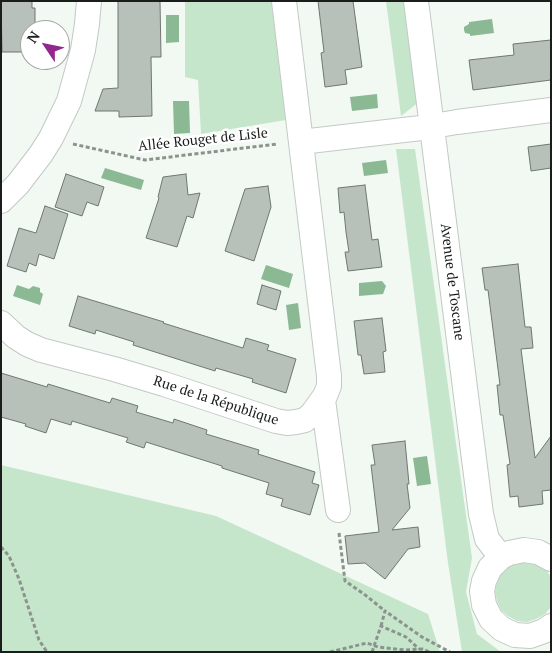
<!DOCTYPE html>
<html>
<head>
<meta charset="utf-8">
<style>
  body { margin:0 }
  #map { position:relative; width:552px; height:653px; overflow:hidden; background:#f1f9f2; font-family:"PT Serif",serif }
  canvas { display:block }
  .frame { position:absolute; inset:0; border:2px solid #1a1d1b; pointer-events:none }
  .north { position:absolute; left:20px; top:20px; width:50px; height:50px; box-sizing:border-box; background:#fff; border:1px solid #a3a5a4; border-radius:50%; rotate:304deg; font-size:14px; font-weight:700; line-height:20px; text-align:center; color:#1a1d1b }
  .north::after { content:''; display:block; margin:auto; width:18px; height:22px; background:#92288c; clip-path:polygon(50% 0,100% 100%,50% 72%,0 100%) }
</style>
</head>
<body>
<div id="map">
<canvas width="552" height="653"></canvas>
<div class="frame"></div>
<div class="north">N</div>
</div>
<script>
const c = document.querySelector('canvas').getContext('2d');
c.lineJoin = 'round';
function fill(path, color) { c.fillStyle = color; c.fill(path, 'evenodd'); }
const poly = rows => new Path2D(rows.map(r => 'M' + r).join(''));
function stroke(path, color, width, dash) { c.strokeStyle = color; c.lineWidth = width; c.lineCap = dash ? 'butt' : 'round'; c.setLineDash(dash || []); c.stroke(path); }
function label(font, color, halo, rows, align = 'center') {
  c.font = font + ' "PT Serif",serif'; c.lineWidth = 5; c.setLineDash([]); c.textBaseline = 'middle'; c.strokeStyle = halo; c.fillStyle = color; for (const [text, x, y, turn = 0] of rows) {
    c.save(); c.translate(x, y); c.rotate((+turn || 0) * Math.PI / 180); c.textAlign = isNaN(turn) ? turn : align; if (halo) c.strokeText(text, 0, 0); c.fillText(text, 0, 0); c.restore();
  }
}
fill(poly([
  [185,1,272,1,286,120,201,134,198,80,185,77],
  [386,1,405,1,419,102,401,116],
  [396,149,415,149,472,558,466,592,477,634,501,652,462,652,448,563],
  [1,465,216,516,428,614,440,652,1,652],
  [518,562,528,562,538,564,546,570,551,577,551,607,545,614,536,619,527,622,517,621,508,616,501,610,497,601,495,592,497,582,501,573,509,566]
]), '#c6e6cb');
fill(poly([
  [166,15,179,15,179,42,166,43],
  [492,19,494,33,470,36,470,34,465,33,464,30,464,27,469,24,469,22],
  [377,94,378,108,352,111,350,97],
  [173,101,189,101,190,133,174,134],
  [386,160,388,173,364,176,362,163],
  [105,168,144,180,141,190,101,178],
  [266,265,293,274,289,288,261,279],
  [382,281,386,286,383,294,359,296,359,283],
  [17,285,29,289,33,286,40,288,40,292,43,294,40,305,13,296],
  [298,303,301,328,289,330,286,305],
  [427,456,431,484,417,486,413,458]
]), '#8bb994');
const building = poly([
  [1,1,32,1,32,8,35,8,35,30,30,30,30,52,2,52,1,1],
  [118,1,160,1,161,57,151,57,152,116,119,117,119,111,95,111,103,89,118,88,118,1],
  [318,1,353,1,362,67,345,70,347,84,325,87,321,53,324,52,318,1],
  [551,40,551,80,473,90,469,60,514,55,513,44,551,40],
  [551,144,551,168,531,171,528,147,551,144],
  [66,174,104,187,98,206,87,202,82,216,55,207,66,174],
  [186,174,188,195,200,193,193,218,187,216,177,247,146,238,159,198,158,197,163,177,186,174],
  [365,185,372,240,378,239,382,267,348,271,345,252,349,252,346,232,344,212,340,213,338,188,365,185],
  [268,186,271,207,254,261,225,251,245,189,268,186],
  [45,206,68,214,54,259,39,254,36,266,29,263,26,272,7,266,19,228,36,233,45,206],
  [518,264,525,327,531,327,533,348,521,349,535,458,551,436,551,490,542,491,543,504,519,507,518,496,510,497,507,465,510,464,503,415,500,415,497,385,500,385,488,290,485,290,482,268,518,264],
  [262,285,281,291,276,310,257,304,262,285],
  [78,296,164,322,163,323,243,348,246,338,269,345,267,350,296,359,286,393,252,382,253,379,216,368,215,371,133,345,134,342,96,330,95,334,69,326,78,296],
  [382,318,386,351,383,352,385,372,364,374,361,355,358,355,354,321,382,318],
  [1,373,47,387,48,384,110,403,112,398,138,406,136,412,173,423,174,419,207,430,206,434,259,450,258,454,315,472,312,483,319,485,310,515,281,506,283,499,266,494,269,483,222,468,222,466,146,442,144,448,126,442,128,438,72,421,71,425,51,419,46,433,25,426,26,424,1,417,1,373],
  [405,441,409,484,407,484,410,508,392,530,418,527,420,547,408,549,385,579,365,563,348,564,345,536,379,532,371,465,375,465,372,445,405,441]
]);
fill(building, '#b8c0ba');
stroke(building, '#707771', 1);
const minor = poly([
  [416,1,481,514,487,539,501,557],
  [301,142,421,128,457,122,551,110],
  [1,201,18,184,41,154,51,138,69,101,83,50,87,24,89,1],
  [1,323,16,337,27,344,41,350,114,369,164,384,276,421,287,423,296,422,305,420,312,414,325,396,329,386,329,376,284,1],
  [323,400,338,510],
  [551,559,538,552,524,550,509,553,501,557,490,568,484,581,482,591,484,605,491,619,502,629,515,635,530,636,544,631,551,626]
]);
stroke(minor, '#c2cac3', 26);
stroke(poly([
  [73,144,145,160,277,144],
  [339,533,345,581,364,594,385,611],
  [1,547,9,556,19,579,39,640,47,652],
  [381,626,385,611,422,637,450,652],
  [330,652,367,643,378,647,405,650,423,649,429,652],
  [372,652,381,626,406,637,419,649]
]), '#8c928d', 3, [4, 2.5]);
stroke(minor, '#fff', 24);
label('14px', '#1a1d1b', '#fff', [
  ["Allée Rouget de Lisle",203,140,-6],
  ["Avenue de Toscane",452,282,83],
  ["Rue de la République",216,401,18]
]);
</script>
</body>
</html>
